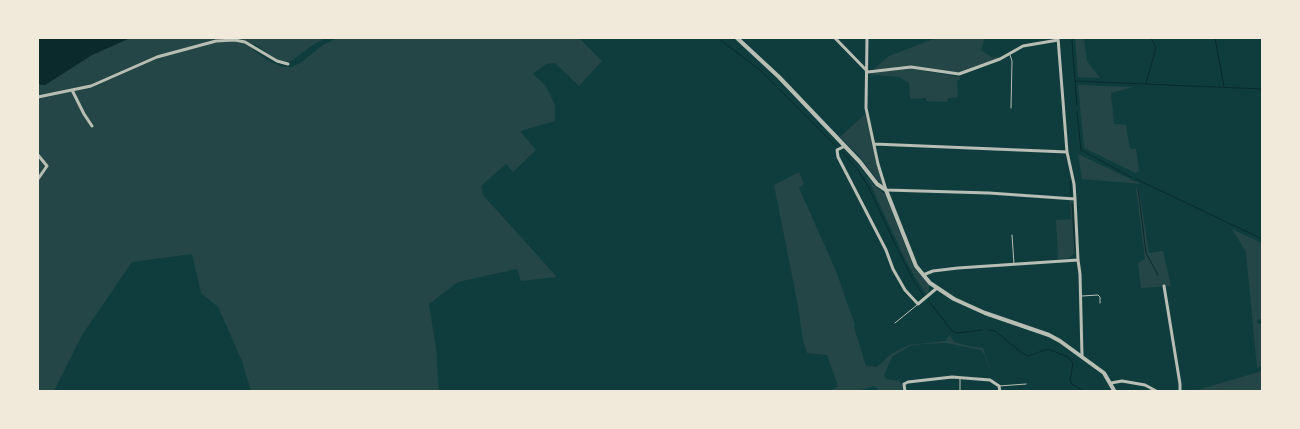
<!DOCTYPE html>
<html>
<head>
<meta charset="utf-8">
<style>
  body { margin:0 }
  #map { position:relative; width:1300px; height:429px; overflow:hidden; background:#0f3d3e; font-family:"Fira Sans Condensed",sans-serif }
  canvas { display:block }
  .frame { position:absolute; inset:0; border:39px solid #f1e9da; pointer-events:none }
</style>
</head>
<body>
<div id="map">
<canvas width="1300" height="429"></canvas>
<div class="frame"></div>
</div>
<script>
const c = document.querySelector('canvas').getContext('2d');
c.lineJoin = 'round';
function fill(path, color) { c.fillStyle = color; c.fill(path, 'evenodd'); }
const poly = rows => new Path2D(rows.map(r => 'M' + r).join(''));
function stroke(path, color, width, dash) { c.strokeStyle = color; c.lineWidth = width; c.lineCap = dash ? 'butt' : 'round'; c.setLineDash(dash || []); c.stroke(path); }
fill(poly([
  [130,38,326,38,314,44,290,62,280,61,273,57,253,43,253,50,269,61,283,67,292,67,300,63,323,45,337,38,579,38,602,61,579,86,555,63,546,64,533,74,546,86,555,105,555,121,520,131,536,150,513,172,506,164,481,186,483,195,557,277,521,281,517,269,458,282,429,304,436,349,439,392,251,391,242,361,218,307,201,293,192,254,132,262,82,335,54,391,38,391,38,84,45,85,92,55],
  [936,38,985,38,981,50,993,58,998,56,996,59,960,73,915,66,901,66,883,70,874,69,889,56],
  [1075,38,1084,38,1087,61,1100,78,1078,77],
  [903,69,913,69,960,77,960,80,957,80,958,97,948,98,947,102,926,101,926,98,910,99,909,83,899,77,874,75,870,77,873,73],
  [1078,85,1133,87,1111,93,1114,124,1126,125,1130,149,1136,149,1139,171,1136,173,1084,148],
  [865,114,882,184,881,184,859,156,840,137],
  [845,152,875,186,885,194,914,268,929,284,929,291,927,295,915,277,905,259,869,181],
  [1078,154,1141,184,1082,179],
  [799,172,804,184,799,188,836,271,855,325,854,327,866,366,877,367,891,354,909,345,945,341,950,335,954,342,968,346,983,348,992,377,984,354,981,350,946,343,923,344,910,346,892,357,884,375,886,379,900,381,903,391,880,391,874,386,858,391,830,391,838,386,827,355,807,353,803,340,798,306,774,185],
  [1136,188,1139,188,1149,253,1163,251,1171,286,1141,288,1138,263,1145,259],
  [1069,200,1073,201,1076,252,1069,258,1058,259,1056,220,1071,219,1070,202],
  [1232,229,1262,243,1262,320,1258,319,1257,323,1262,324,1262,366,1257,368,1246,252],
  [1262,371,1262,391,1194,391]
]), '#244646');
fill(poly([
  [38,38,130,38,92,55,45,85,38,84]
]), '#0a2a2b');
stroke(poly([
  [718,38,761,71,836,146],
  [1215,38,1224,87],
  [1072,40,1075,81,1262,89],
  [1075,81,1077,105],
  [1146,83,1156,48,1151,38],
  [1077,112,1081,150,1131,177],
  [842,152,857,168,870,190,895,244,913,280,923,295],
  [1136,179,1262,239],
  [1070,180,1071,195],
  [1138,188,1146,253,1158,275],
  [1072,203,1075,251],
  [928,300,952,331,957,333,982,330],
  [1260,322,1262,323],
  [988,330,995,331,1022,353,1028,356,1048,349,1068,357,1073,363,1070,380,1072,384,1085,392]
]), '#0a2a2b', 1);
stroke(poly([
  [1010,55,1012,61,1011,108],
  [1012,235,1014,264],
  [1082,296,1098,295,1100,297,1100,303],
  [895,323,917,305],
  [960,378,960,392],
  [999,386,1026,384]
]), '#b8beb3', 1);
stroke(poly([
  [835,38,868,72,911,67,959,74,1000,59,1023,46,1058,40],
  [867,38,866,108,878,164,886,190,989,193,1075,199],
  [1058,38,1067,152,1074,184,1075,199,1078,260,1080,274,1082,356],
  [72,90,84,114,92,126],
  [38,97,91,86,157,57,216,41,235,40,245,42,277,61,288,64],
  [874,144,1067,152],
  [845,146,837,150,838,157,886,250,893,269,905,290,918,304,937,288],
  [38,155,47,166,38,179],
  [923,275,933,271,958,268,1078,260],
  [1164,286,1180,384,1180,392],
  [1111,383,1122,381,1145,385,1158,392],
  [905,392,904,384,908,382,952,377,990,380,999,386,1000,392]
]), '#b8beb3', 3);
stroke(poly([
  [737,38,779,77,860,162,877,184,886,190,916,266,930,283,954,299,985,313,1049,335,1060,341,1104,373,1115,392]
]), '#b8beb3', 4);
</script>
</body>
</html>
